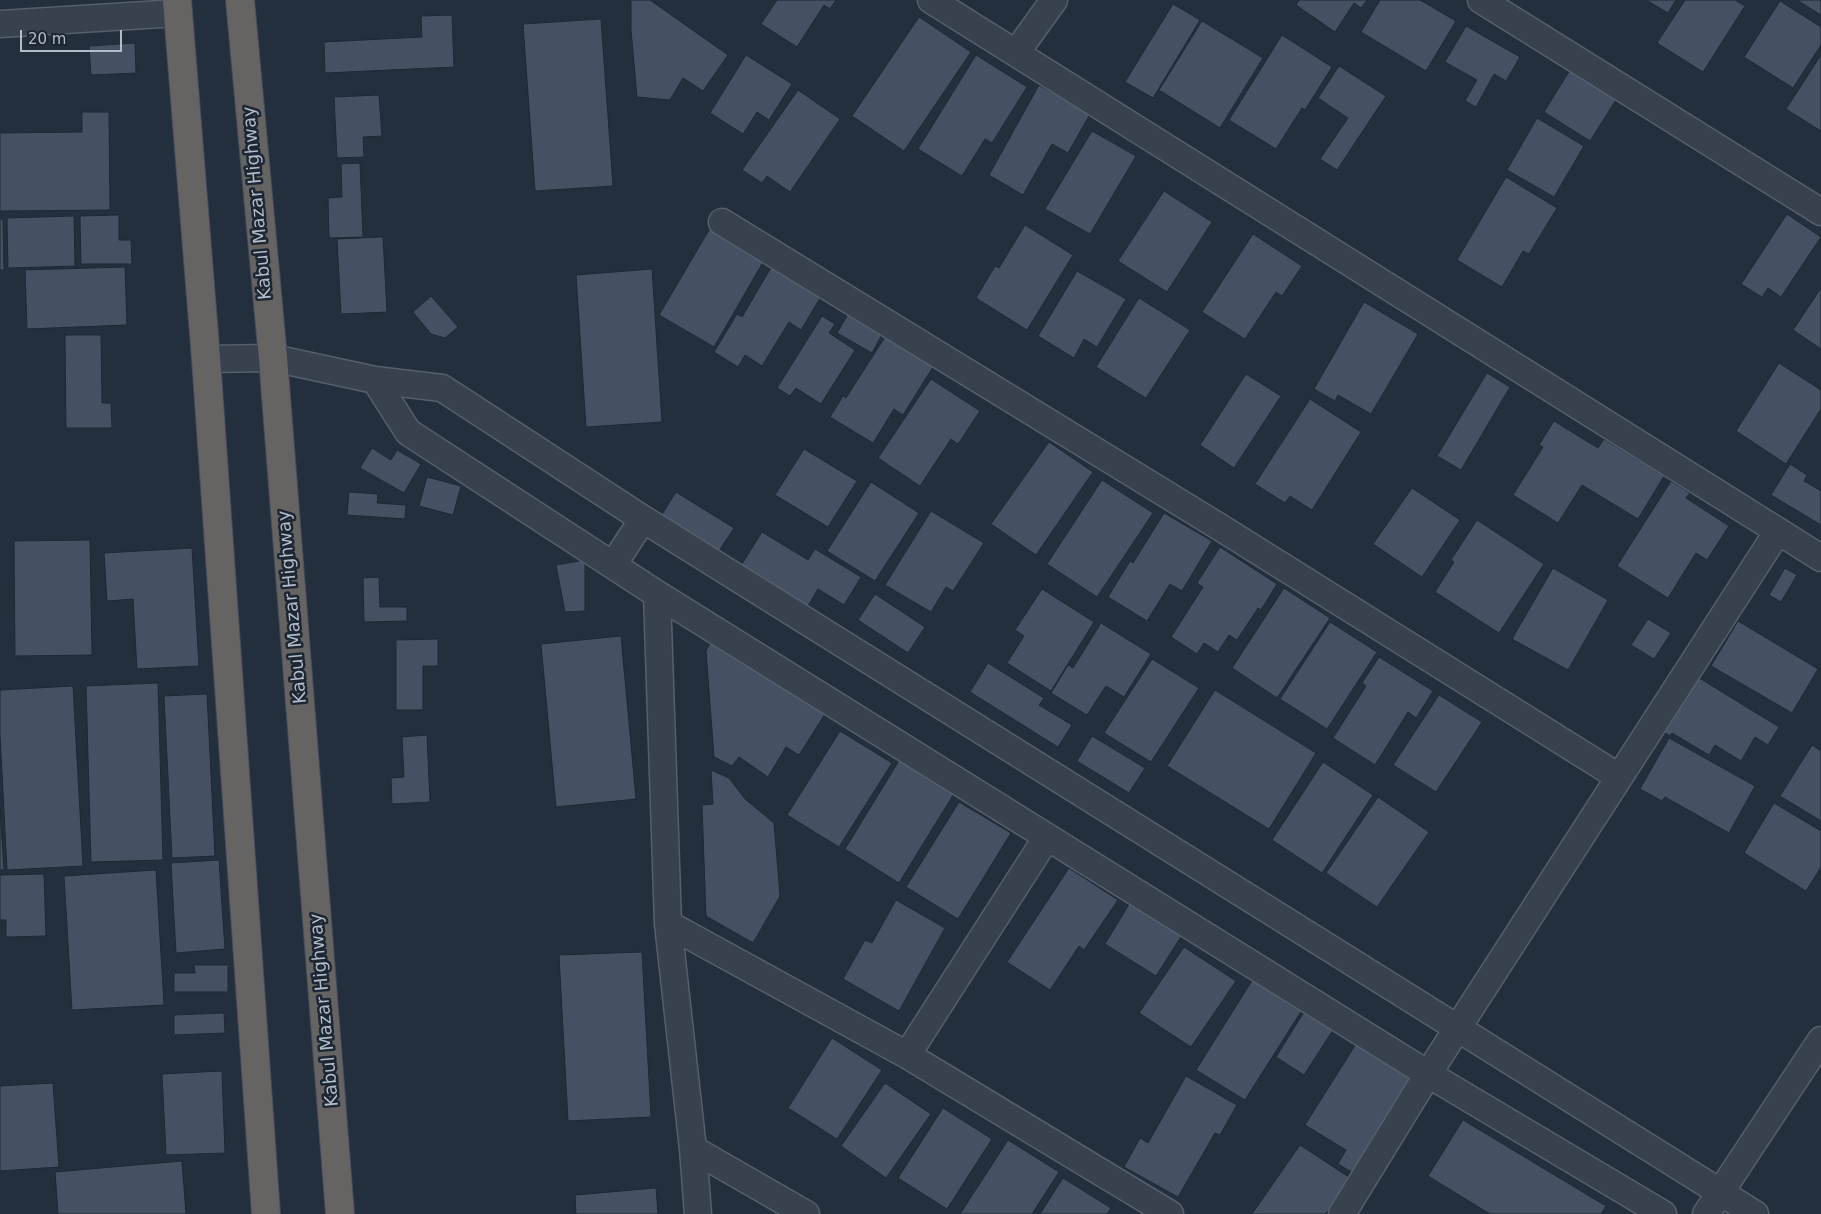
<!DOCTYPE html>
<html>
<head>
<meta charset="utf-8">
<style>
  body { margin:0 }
  #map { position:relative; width:1821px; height:1214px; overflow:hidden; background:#242f3e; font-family:"DejaVu Sans",sans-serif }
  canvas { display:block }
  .scale { position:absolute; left:20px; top:30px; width:102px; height:22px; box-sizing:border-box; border:2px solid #b4bcc9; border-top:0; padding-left:6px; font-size:15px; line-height:18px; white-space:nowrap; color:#b4bcc9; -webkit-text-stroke:4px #1d2633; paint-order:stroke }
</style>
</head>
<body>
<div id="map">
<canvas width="1821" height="1214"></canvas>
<div class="scale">20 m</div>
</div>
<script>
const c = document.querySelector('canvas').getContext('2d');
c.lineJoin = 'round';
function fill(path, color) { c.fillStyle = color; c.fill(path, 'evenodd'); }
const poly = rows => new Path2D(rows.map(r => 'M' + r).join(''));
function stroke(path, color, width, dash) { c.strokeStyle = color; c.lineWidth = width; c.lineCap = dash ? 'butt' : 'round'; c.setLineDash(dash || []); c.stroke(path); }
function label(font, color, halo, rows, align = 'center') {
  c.font = font + ' "DejaVu Sans",sans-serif'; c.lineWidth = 5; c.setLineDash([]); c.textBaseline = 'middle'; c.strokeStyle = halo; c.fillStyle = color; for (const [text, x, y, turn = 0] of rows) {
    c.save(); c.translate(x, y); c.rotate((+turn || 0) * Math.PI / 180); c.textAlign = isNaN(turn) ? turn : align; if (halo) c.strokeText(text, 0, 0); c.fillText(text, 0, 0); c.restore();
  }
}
const building = poly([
  [631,0,650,0,728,55,703,91,683,78,670,100,637,97,631,30,631,0],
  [777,0,836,0,830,9,824,5,797,47,761,24,777,0],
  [1299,0,1367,0,1361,8,1354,3,1335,32,1296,5,1299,0],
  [1380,0,1420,0,1456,21,1426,71,1361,32,1380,0],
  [1646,0,1676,0,1668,13,1646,0],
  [1685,0,1735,0,1745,6,1703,72,1657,43,1685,0],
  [1797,0,1821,0,1821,15,1797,0],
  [1780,1,1821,27,1821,45,1793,88,1744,57,1780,1],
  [1173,4,1200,20,1153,98,1125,82,1173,4],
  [452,15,454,67,325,73,324,42,422,37,421,16,452,15],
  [919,17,971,52,904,151,852,116,919,17],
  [601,19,613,186,535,191,523,24,601,19],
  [1202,21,1263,58,1220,128,1159,90,1202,21],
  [1466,26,1520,57,1506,81,1494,74,1476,107,1465,101,1477,80,1445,62,1466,26],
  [1282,35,1332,67,1305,110,1302,108,1276,149,1229,120,1282,35],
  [135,43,136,73,91,75,89,46,135,43],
  [746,55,792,84,769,120,757,112,743,134,710,113,746,55],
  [976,55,1027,87,992,143,985,139,962,176,918,149,976,55],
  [1821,55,1821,131,1786,109,1821,55],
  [1339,66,1386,96,1337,170,1320,159,1348,118,1318,98,1339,66],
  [1570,70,1616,100,1590,141,1544,112,1570,70],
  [1039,85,1090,114,1068,153,1052,144,1023,195,989,175,1039,85],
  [798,90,840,119,790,192,767,176,762,183,742,170,798,90],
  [379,95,382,136,363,137,364,157,337,158,334,97,379,95],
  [82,112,109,112,110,210,0,211,0,133,82,132,82,112],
  [1537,118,1584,146,1554,197,1507,170,1537,118],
  [1092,131,1136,156,1090,234,1045,209,1092,131],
  [360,163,363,237,329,238,328,198,342,197,341,164,360,163],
  [1506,177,1557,208,1529,254,1523,251,1502,287,1457,260,1506,177],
  [1164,191,1212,222,1167,292,1118,261,1164,191],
  [1787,214,1821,237,1781,297,1768,288,1762,297,1741,284,1787,214],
  [119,215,119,240,131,240,132,264,81,264,80,216,119,215],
  [74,216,75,266,8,268,7,218,74,216],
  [0,219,3,219,4,270,0,270,0,219],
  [712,225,766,257,714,347,659,315,712,225],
  [1025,225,1073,255,1027,330,976,298,995,266,999,268,1025,225],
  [1253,234,1302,266,1282,296,1276,292,1245,339,1202,312,1253,234],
  [383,237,387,312,341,314,337,239,383,237],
  [772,266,822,295,801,330,789,322,762,366,745,355,738,367,714,352,737,314,742,317,772,266],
  [125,267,127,325,27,329,25,270,125,267],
  [652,269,662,422,586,427,576,275,652,269],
  [1077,271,1126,299,1097,347,1084,339,1074,358,1038,336,1077,271],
  [1821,288,1821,349,1793,330,1821,288],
  [431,296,458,327,445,338,431,334,413,312,431,296],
  [1139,298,1190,330,1146,398,1096,367,1139,298],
  [1364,302,1418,334,1371,414,1338,395,1335,401,1314,389,1364,302],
  [851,309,885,329,872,353,837,333,851,309],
  [822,316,835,324,829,333,855,350,821,404,796,388,790,396,777,388,822,316],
  [65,335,101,335,102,403,111,403,112,428,66,428,65,335],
  [885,337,933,367,903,415,894,409,873,443,830,417,843,396,846,398,885,337],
  [1779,363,1821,390,1821,409,1786,464,1736,431,1779,363],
  [1487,373,1510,387,1461,470,1437,456,1487,373],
  [1246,374,1281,396,1234,468,1200,445,1246,374],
  [931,379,980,411,958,444,951,439,920,486,878,458,931,379],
  [1310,399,1361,432,1312,510,1290,496,1285,503,1255,484,1310,399],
  [1554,421,1598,448,1604,439,1664,476,1638,519,1582,485,1558,523,1513,495,1543,447,1539,445,1554,421],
  [1049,442,1093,472,1036,555,991,524,1049,442],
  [372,448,391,460,397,450,421,464,404,493,360,468,372,448],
  [804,449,857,481,828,527,775,495,804,449],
  [1790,464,1807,475,1804,481,1821,491,1821,525,1771,495,1790,464],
  [427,477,461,486,453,515,419,506,427,477],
  [1102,480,1153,513,1097,597,1047,564,1102,480],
  [1671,481,1690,493,1686,498,1729,526,1707,560,1696,553,1668,598,1617,566,1671,481],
  [871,482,919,513,875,581,827,551,871,482],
  [1412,488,1460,520,1422,577,1373,544,1412,488],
  [349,492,378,494,377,503,406,505,405,519,347,515,349,492],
  [676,492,734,528,715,557,657,522,676,492],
  [931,511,984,543,953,591,946,587,931,612,885,585,931,511],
  [1164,513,1212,541,1182,591,1170,584,1147,621,1108,597,1130,561,1133,563,1164,513],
  [1477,520,1544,564,1499,633,1435,592,1454,562,1451,560,1477,520],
  [762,532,808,560,815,549,861,577,844,605,818,589,805,611,738,570,762,532],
  [90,540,92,655,15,656,14,541,90,540],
  [1220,547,1277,584,1261,610,1258,608,1237,640,1229,635,1218,652,1204,643,1197,654,1171,637,1203,587,1197,583,1220,547],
  [192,548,199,666,137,669,133,599,107,601,104,553,192,548],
  [585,560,585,611,565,612,556,565,585,560],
  [1553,568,1608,600,1568,670,1512,639,1553,568],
  [1785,568,1797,575,1781,602,1769,595,1785,568],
  [379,577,380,607,407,607,407,621,364,622,363,578,379,577],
  [1284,588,1330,618,1277,698,1232,668,1284,588],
  [1042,589,1094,622,1051,691,1007,663,1024,636,1015,630,1042,589],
  [875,594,925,627,908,653,858,620,875,594],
  [1648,619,1671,633,1654,659,1631,645,1648,619],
  [1738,621,1818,669,1792,713,1711,666,1738,621],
  [1330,622,1377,652,1327,729,1280,699,1330,622],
  [1101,623,1151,654,1124,697,1106,686,1087,715,1051,693,1068,665,1073,668,1101,623],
  [621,636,636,799,556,807,541,644,621,636],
  [438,639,438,666,423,666,423,710,396,710,396,640,438,639],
  [710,643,825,714,799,755,786,747,768,777,739,757,732,766,714,757,706,651,710,643],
  [1379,657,1433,691,1416,718,1408,712,1375,765,1333,738,1366,686,1362,683,1379,657],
  [1152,659,1199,688,1151,762,1104,733,1152,659],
  [988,663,1044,698,1039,705,1072,725,1058,747,970,692,988,663],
  [1696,676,1779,727,1768,745,1755,737,1741,761,1715,745,1709,755,1672,733,1670,736,1662,731,1696,676],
  [158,683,163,860,91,862,86,686,158,683],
  [73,686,83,866,7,870,0,735,0,690,73,686],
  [1215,690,1316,753,1269,829,1167,766,1215,690],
  [207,694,215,856,172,858,164,696,207,694],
  [1439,695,1482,722,1436,792,1393,765,1439,695],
  [840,731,892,763,839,847,787,815,840,731],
  [427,735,430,802,392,804,391,778,404,777,402,737,427,735],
  [1092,736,1145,768,1129,793,1077,761,1092,736],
  [1669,738,1755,786,1729,833,1665,797,1662,801,1640,789,1669,738],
  [1812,745,1821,751,1821,821,1780,796,1812,745],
  [900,759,955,792,899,883,845,849,900,759],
  [1323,762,1373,795,1322,873,1272,840,1323,762],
  [711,770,729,778,745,799,774,823,780,896,753,943,706,916,702,805,713,804,711,770],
  [1378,797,1429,832,1377,907,1326,873,1378,797],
  [959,802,1011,833,958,919,906,887,959,802],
  [1774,803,1821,831,1821,867,1806,891,1744,853,1774,803],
  [0,809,4,870,0,870,0,809],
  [219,860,225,949,176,953,171,863,219,860],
  [1069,868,1118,900,1084,950,1079,946,1050,990,1007,962,1069,868],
  [156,870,164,1005,72,1010,64,876,156,870],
  [44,874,46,936,6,937,6,920,0,920,0,875,44,874],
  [896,900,945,928,899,1011,843,979,865,940,872,943,896,900],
  [1131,901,1184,932,1156,976,1105,944,1131,901],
  [1184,947,1236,981,1191,1047,1139,1013,1184,947],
  [642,952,651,1117,568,1121,559,955,642,952],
  [194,965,228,965,228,992,174,992,174,973,195,973,194,965],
  [1253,979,1302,1010,1245,1100,1196,1070,1253,979],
  [1304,1012,1333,1030,1304,1075,1276,1057,1304,1012],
  [224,1013,225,1033,174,1035,174,1015,224,1013],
  [832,1038,882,1070,837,1139,788,1108,832,1038],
  [1356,1044,1417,1082,1358,1176,1338,1164,1346,1150,1305,1125,1356,1044],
  [222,1071,225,1153,166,1155,162,1074,222,1071],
  [1186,1076,1237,1105,1220,1135,1215,1133,1178,1197,1124,1167,1140,1138,1148,1143,1186,1076],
  [53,1083,59,1167,0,1171,0,1086,53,1083],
  [885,1083,931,1114,886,1178,841,1146,885,1083],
  [943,1108,992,1139,947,1209,898,1178,943,1108],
  [1463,1120,1606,1206,1601,1214,1490,1214,1428,1176,1463,1120],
  [1008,1140,1059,1172,1032,1214,960,1214,1008,1140],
  [1300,1145,1358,1183,1325,1214,1252,1214,1300,1145],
  [182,1161,186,1214,58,1214,55,1172,182,1161],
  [1063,1178,1111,1208,1107,1214,1040,1214,1063,1178],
  [656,1188,658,1214,576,1214,575,1195,656,1188]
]);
fill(building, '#455162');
stroke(building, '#1f2835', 1);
const minor = poly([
  [931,0,1821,558],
  [1481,0,1821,212],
  [0,24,178,13],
  [1016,53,1054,0],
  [722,222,1218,526,1619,777],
  [206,359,273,358,375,380,442,388,643,519,1755,1214],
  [375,380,408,432,657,594,1428,1074,1663,1214],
  [613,565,643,519],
  [657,594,668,924,693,1149,698,1214],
  [668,924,907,1055,1170,1214],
  [907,1055,1047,837],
  [693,1149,806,1214],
  [1342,1214,1428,1074,1778,531],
  [1706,1214,1821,1040]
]);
const trunk = poly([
  [177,0,206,359,266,1214],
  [240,0,273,358,340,1214]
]);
stroke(minor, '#565f6c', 29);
stroke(trunk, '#434c59', 30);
stroke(minor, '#38414e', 26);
stroke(trunk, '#656462', 28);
label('18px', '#b4bcc9', '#1d2633', [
  ["Kabul Mazar Highway",258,203,-95],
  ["Kabul Mazar Highway",293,607,-95],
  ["Kabul Mazar Highway",325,1010,-95]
]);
</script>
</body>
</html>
